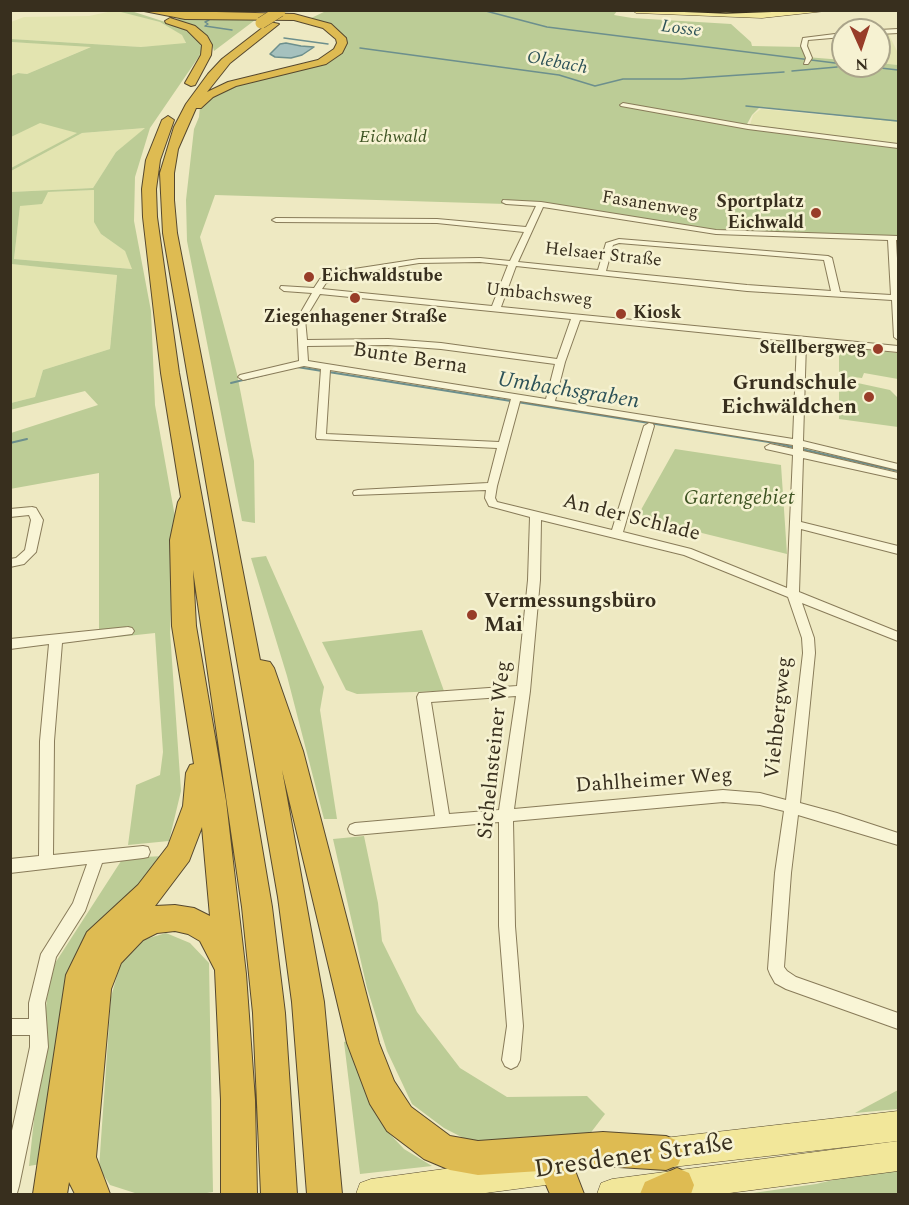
<!DOCTYPE html>
<html>
<head>
<meta charset="utf-8">
<style>
  body { margin:0 }
  #map { position:relative; width:909px; height:1205px; overflow:hidden; background:#eee9c2; font-family:Spectral,serif }
  canvas { display:block }
  .frame { position:absolute; inset:0; border:12px solid #382f1e; pointer-events:none }
  .north { position:absolute; left:831px; top:18px; width:60px; height:60px; box-sizing:border-box; background:#f6f2d2; border:2px solid #aaa48a; border-radius:50%; rotate:177deg; font-size:16px; font-weight:700; line-height:24px; text-align:center; color:#382f1e }
  .north::after { content:''; display:block; margin:auto; width:21px; height:27px; background:#983d29; clip-path:polygon(50% 0,100% 100%,50% 72%,0 100%) }
</style>
</head>
<body>
<div id="map">
<canvas width="909" height="1205"></canvas>
<div class="frame"></div>
<div class="north">N</div>
</div>
<script>
const c = document.querySelector('canvas').getContext('2d');
c.lineJoin = 'round';
function fill(path, color) { c.fillStyle = color; c.fill(path, 'evenodd'); }
const poly = rows => new Path2D(rows.map(r => 'M' + r).join(''));
function stroke(path, color, width, dash) { c.strokeStyle = color; c.lineWidth = width; c.lineCap = dash ? 'butt' : 'round'; c.setLineDash(dash || []); c.stroke(path); }
function label(font, color, halo, rows, align = 'center') {
  c.font = font + ' Spectral,serif'; c.lineWidth = 5; c.setLineDash([]); c.textBaseline = 'middle'; c.strokeStyle = halo; c.fillStyle = color; for (const [text, x, y, turn = 0] of rows) {
    c.save(); c.translate(x, y); c.rotate((+turn || 0) * Math.PI / 180); c.textAlign = isNaN(turn) ? turn : align; if (halo) c.strokeText(text, 0, 0); c.fillText(text, 0, 0); c.restore();
  }
}
fill(poly([
  [117,10,160,22,183,35,186,44,141,47,11,39,11,22,24,17,89,16],
  [879,33,888,33,898,53,898,65,879,63],
  [10,42,93,46,27,74,18,73,11,76],
  [761,109,898,122,898,144,750,125,753,115],
  [40,122,78,133,11,168,11,137],
  [146,128,116,152,93,188,11,192,11,171,82,133],
  [95,190,101,234,125,251,133,269,14,259,20,206,48,192],
  [11,264,117,274,110,349,43,370,35,397,11,403]
]), '#e3e4b0');
fill(poly([
  [128,10,184,28,200,42,202,52,150,128,135,177,134,221,151,311,155,405,175,517,170,554,172,586,170,632,181,791,169,841,128,845,136,785,160,775,163,752,155,633,99,639,99,473,10,489,11,433,98,405,85,391,10,410,11,403,35,397,43,370,110,349,117,275,11,264,11,192,93,188,116,152,145,128,82,133,11,171,11,168,77,133,40,123,11,137,11,76,18,73,27,74,91,47,11,42,11,39,141,47,186,43,182,35,160,22,117,11],
  [94,190,94,222,101,234,125,251,132,269,14,259,20,206,42,204,48,192],
  [326,11,617,11,614,15,632,18,731,24,751,42,752,46,802,47,806,57,843,60,843,66,879,66,879,63,898,65,898,122,760,107,752,115,747,124,898,144,898,239,766,236,716,232,538,205,215,195,200,237,237,374,254,461,255,523,242,521,187,241,186,200,194,129,199,117,200,106,223,89,330,59,342,37,309,19],
  [259,17,214,51,211,41,206,35,174,19],
  [839,347,898,353,898,379,864,373,862,378,853,377,853,382,890,390,898,398,898,427,839,419],
  [675,449,781,465,787,554,637,517],
  [266,556,324,687,320,710,337,819,324,819,287,676,251,558],
  [422,630,444,691,357,694,346,690,322,642],
  [364,836,378,903,382,941,417,1012,460,1068,507,1097,587,1096,605,1114,589,1135,483,1148,444,1128,412,1104,387,1051,367,988,333,839],
  [164,856,83,949,46,1163,29,1166,50,971,123,858],
  [166,933,190,943,209,963,213,1192,201,1194,138,1194,110,1185,99,1168,111,997,120,965,139,941],
  [352,1040,366,1094,387,1131,404,1149,432,1166,360,1174,344,1042],
  [898,1090,898,1109,855,1113],
  [898,1169,898,1194,746,1194,816,1184,872,1171]
]), '#bccc96');
const water = poly([
  [286,43,301,46,314,47,302,55,291,58,275,57,270,54,280,44,286,43]
]);
fill(water, '#a5c1be');
stroke(water, '#6c8f8d', 1.5);
stroke(poly([
  [482,10,547,27,843,64],
  [209,20,205,22,208,24,205,26,232,30],
  [284,38,328,44],
  [360,48,559,75,595,86,623,79,681,79,784,72],
  [863,66,898,70],
  [792,71,837,67],
  [746,106,898,121]
]), '#6c8f8d', 1.5);
stroke(poly([
  [297,367,775,443,898,471],
  [231,383,267,374],
  [10,443,27,439]
]), '#6c8f8d', 2);
const minor = poly([
  [898,29,898,33,879,34,879,30,898,29],
  [843,33,843,37,808,40,807,46,812,58,808,64,804,64,806,58,801,46,803,38,843,33],
  [623,103,748,125,898,144,898,148,748,129,621,106,620,105,623,103],
  [503,200,541,202,716,230,898,236,898,240,896,240,898,276,898,340,894,337,892,300,747,291,516,266,501,307,898,346,898,352,806,343,803,441,898,464,898,470,803,447,803,451,898,473,898,479,803,458,801,522,898,546,898,554,801,529,799,592,898,632,898,641,802,603,814,638,815,653,800,803,837,813,898,833,898,845,798,815,791,873,784,967,787,971,796,977,898,1013,898,1029,786,989,775,983,770,974,768,969,775,873,784,811,760,805,723,802,513,821,515,926,523,1026,520,1060,517,1066,511,1069,505,1066,502,1060,507,1026,499,926,499,822,355,835,350,833,348,829,350,825,355,823,435,816,417,697,419,693,517,686,528,580,530,517,489,506,485,498,486,490,354,495,353,493,354,491,358,490,488,483,497,448,317,439,316,437,321,369,304,366,243,380,238,377,240,375,299,361,297,319,312,293,284,291,280,288,281,286,314,288,320,279,341,271,419,259,480,258,510,261,524,232,437,223,276,222,272,220,276,218,437,219,526,227,536,206,506,204,502,202,503,200],
  [543,207,716,234,888,240,891,295,840,292,832,258,828,256,619,239,606,243,598,270,518,262,543,207],
  [619,243,824,260,831,291,747,285,606,271,613,245,619,243],
  [480,262,508,265,492,306,322,289,326,283,346,275,419,263,480,262],
  [320,294,571,319,557,359,441,343,388,339,307,340,305,319,320,294],
  [580,320,797,342,793,439,555,401,565,362,580,320],
  [388,345,441,349,555,364,546,399,308,361,307,346,388,345],
  [330,370,511,399,499,442,326,434,330,370],
  [520,401,793,445,793,449,770,444,765,447,766,449,793,455,787,588,691,549,623,532,654,426,653,424,649,423,644,426,612,530,497,502,495,498,497,486,520,401],
  [541,520,684,555,788,597,802,638,803,653,786,800,760,793,723,790,514,809,530,691,540,580,541,520],
  [516,696,499,810,449,814,431,702,516,696],
  [32,507,36,508,43,520,36,552,24,564,10,567,10,559,16,558,25,550,31,520,29,515,10,517,10,509,32,507],
  [128,627,132,628,134,631,132,634,62,643,54,741,53,855,143,846,148,847,150,852,148,857,143,858,102,863,85,911,56,957,45,1003,48,1047,19,1186,17,1193,10,1194,10,1140,30,1047,30,1035,10,1035,10,1019,29,1019,29,1003,41,954,73,903,87,864,10,873,10,859,39,856,40,741,49,644,10,649,10,639,128,627]
]);
const primary = poly([
  [632,10,762,12,835,10,762,18,636,13,632,10],
  [898,1111,898,1141,655,1169,644,1165,640,1154,644,1143,655,1139,898,1111],
  [898,1141,898,1171,722,1194,597,1194,601,1183,612,1179,898,1141],
  [561,1153,572,1157,576,1168,572,1179,561,1183,478,1194,356,1194,360,1183,371,1179,561,1153]
]);
const motorway = poly([
  [139,10,294,14,331,24,346,38,347,43,342,53,326,64,236,86,213,97,201,108,196,108,178,149,174,173,174,200,177,233,260,660,270,662,274,668,303,751,379,1043,394,1081,411,1107,450,1136,478,1141,603,1132,666,1136,678,1141,683,1153,678,1165,666,1170,603,1166,574,1168,584,1194,550,1194,540,1171,478,1175,450,1170,424,1159,387,1131,370,1104,347,1043,282,770,324,1002,342,1194,307,1194,292,1002,278,897,163,233,160,173,174,127,186,104,208,74,222,59,270,22,279,24,230,63,207,92,228,82,318,60,334,49,337,43,336,39,323,28,294,20,185,19,139,10],
  [170,18,195,26,207,36,212,45,211,55,195,85,191,86,185,83,201,55,202,45,187,30,166,23,165,21,170,18],
  [168,116,174,120,160,160,156,189,157,217,179,373,213,558,272,907,285,1013,297,1194,261,1194,253,1013,242,907,193,570,196,626,226,801,246,974,255,1100,257,1194,221,1194,221,1100,215,970,200,941,188,934,175,931,157,933,143,940,121,963,111,989,96,1157,110,1194,75,1194,69,1182,67,1194,33,1194,66,975,87,932,138,885,168,846,183,806,186,773,190,765,194,764,172,626,170,540,178,502,181,497,161,373,143,217,142,189,146,160,162,120,168,116],
  [202,827,210,916,194,908,175,905,155,906,189,861,202,827],
  [677,1168,689,1173,694,1185,691,1194,640,1194,645,1182,677,1168]
]);
stroke(minor, '#887b59', 2);
stroke(primary, '#56482e', 1);
stroke(motorway, '#56482e', 2);
fill(minor, '#f9f5d6');
fill(primary, '#f2e79a');
fill(motorway, '#debb52');
stroke(poly([
  [654,10,726,13,805,10]
]), '#382f1e', 1.5);
const motorwayBridge = poly([
  [261,23,280,11]
]);
stroke(motorwayBridge, '#56482e', 12, []);
stroke(motorwayBridge, '#debb52', 11);
for (const [x, y, r, color] of [
  [816,213,6,"#983d29"],
  [309,277,6,"#983d29"],
  [355,298,6,"#983d29"],
  [621,314,6,"#983d29"],
  [878,349,6,"#983d29"],
  [869,397,6,"#983d29"],
  [472,615,6,"#983d29"]
]) { const dot = new Path2D(); dot.arc(x, y, r, 0, 2 * Math.PI); c.fillStyle = color; c.fill(dot); stroke(dot, '#f6f2d2', 2); }
label('italic 18px', '#2d5258', '#f6f2d2', [
  ["Losse",681,30,7],
  ["Olebach",557,64,11]
]);
label('italic 18px', '#3f5524', '#f6f2d2', [
  ["Eichwald",393,138]
]);
label('bold 18px', '#382f1e', '#f6f2d2', [
  ["Sportplatz",804,203],
  ["Eichwald",804,224],
  ["Eichwaldstube",321,277,"left"],
  ["Kiosk",633,314,"left"],
  ["Ziegenhagener Straße",355,318,"center"],
  ["Stellbergweg",866,349]
], 'right');
label('18px', '#382f1e', '#f6f2d2', [
  ["Fasanenweg",650,206,9],
  ["Helsaer Straße",603,256,6],
  ["Umbachsweg",539,296,6]
]);
label('21px', '#382f1e', '#f6f2d2', [
  ["Bunte Berna",410,360,9],
  ["An der Schlade",631,519,14],
  ["Viehbergweg",780,718,-84],
  ["Sichelnsteiner Weg",496,750,-84],
  ["Dahlheimer Weg",654,782,-4]
]);
label('bold 21px', '#382f1e', '#f6f2d2', [
  ["Grundschule",857,385],
  ["Eichwäldchen",857,409],
  ["Vermessungsbüro",484,603,"left"],
  ["Mai",484,627,"left"]
], 'right');
label('italic 21px', '#3f5524', '#f6f2d2', [
  ["Gartengebiet",739,500]
]);
label('italic 22px', '#2d5258', '#f6f2d2', [
  ["Umbachsgraben",568,392,9]
]);
label('26px', '#382f1e', '#f6f2d2', [
  ["Dresdener Straße",634,1158,-8]
]);
</script>
</body>
</html>
